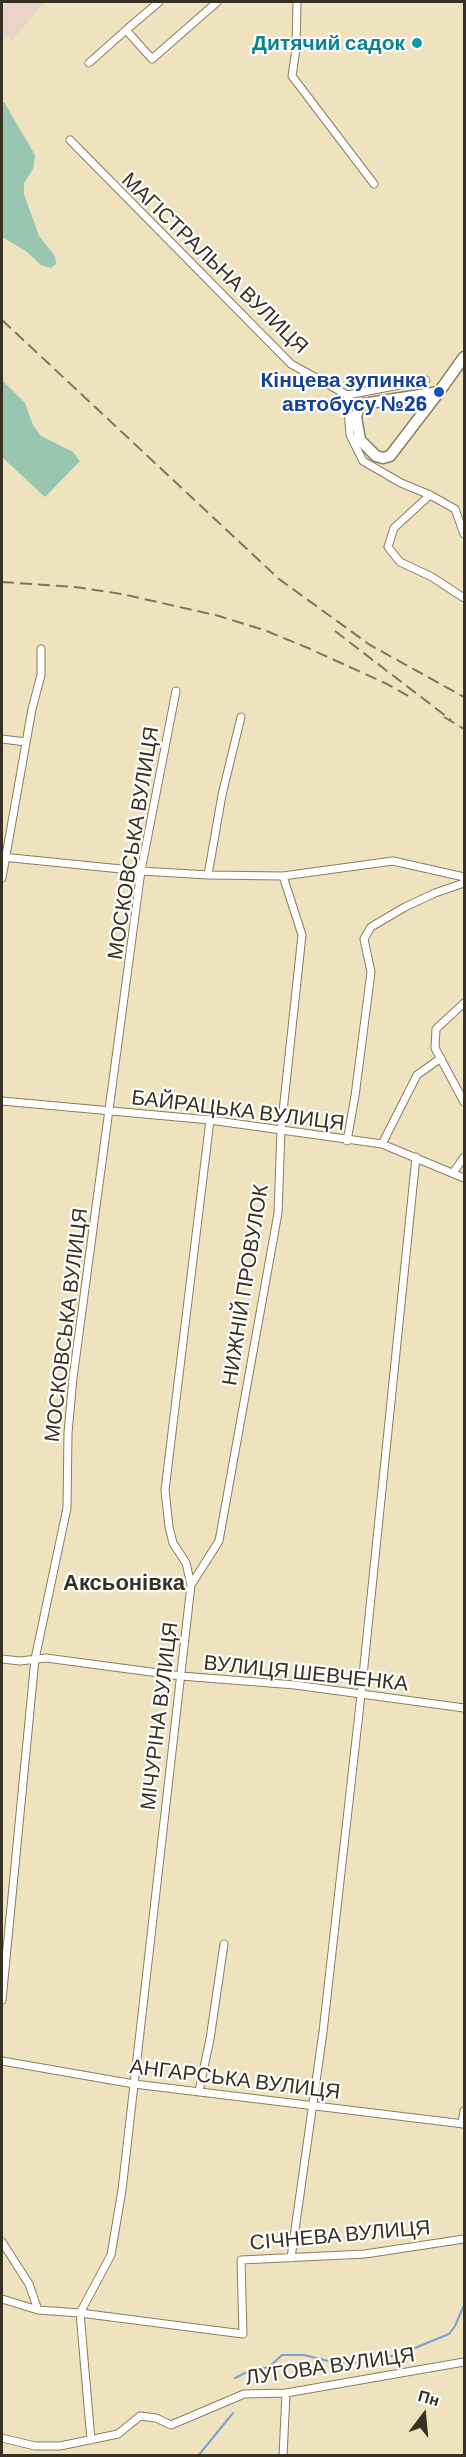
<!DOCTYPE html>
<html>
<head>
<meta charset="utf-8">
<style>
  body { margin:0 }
  #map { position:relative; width:466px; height:2457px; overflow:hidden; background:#eee3be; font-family:Barlow,sans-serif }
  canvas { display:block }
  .frame { position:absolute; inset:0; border:3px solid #363123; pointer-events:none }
  .north { position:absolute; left:394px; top:2385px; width:60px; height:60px; -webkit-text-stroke:4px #fff; paint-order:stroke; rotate:16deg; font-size:16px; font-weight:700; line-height:24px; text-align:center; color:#363123 }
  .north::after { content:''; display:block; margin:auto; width:21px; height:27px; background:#363123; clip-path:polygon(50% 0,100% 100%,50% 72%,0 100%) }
</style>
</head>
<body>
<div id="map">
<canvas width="466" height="2457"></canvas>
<div class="frame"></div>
<div class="north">Пн</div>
</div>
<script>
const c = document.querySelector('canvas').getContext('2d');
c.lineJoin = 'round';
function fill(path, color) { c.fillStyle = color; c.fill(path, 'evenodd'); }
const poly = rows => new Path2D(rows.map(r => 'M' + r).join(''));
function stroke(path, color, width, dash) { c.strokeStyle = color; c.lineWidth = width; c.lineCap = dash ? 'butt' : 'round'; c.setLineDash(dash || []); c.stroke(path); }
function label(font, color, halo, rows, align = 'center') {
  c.font = font + ' Barlow,sans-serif'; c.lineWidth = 4.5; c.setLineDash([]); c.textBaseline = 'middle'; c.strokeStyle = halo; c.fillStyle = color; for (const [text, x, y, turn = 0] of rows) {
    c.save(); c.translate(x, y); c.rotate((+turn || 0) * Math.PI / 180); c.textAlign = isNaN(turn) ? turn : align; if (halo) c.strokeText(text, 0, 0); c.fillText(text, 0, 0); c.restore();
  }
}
fill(poly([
  [2,2,44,2,12,41,2,34]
]), '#ead4c8');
fill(poly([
  [4,102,35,155,33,169,24,183,24,194,39,236,55,256,56,264,51,268,41,265,26,251,2,237,2,104],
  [2,380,25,403,33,425,41,436,73,452,80,461,45,497,2,457]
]), '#98c6b1');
stroke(poly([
  [235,2378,247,2372,269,2367,282,2355,304,2355,332,2362,351,2363,375,2360,400,2354,449,2334,455,2326,464,2305],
  [198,2456,233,2413]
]), '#78a1d6', 2);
const street = poly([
  [159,2,126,30,152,59,217,2],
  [297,2,296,49,292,76,374,184],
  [89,63,126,30],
  [70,140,291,364,347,395,426,380],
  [347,395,350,435,363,461,401,483,430,495,455,509,464,534],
  [430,495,394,528,388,547,400,562,432,577,464,598],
  [2,739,26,742],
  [2,857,141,871,208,875,283,876,393,861,464,877],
  [208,875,222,795,241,717],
  [2,878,32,709,41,675,41,649],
  [464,1003,436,1029,435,1048,464,1102],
  [2,1101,210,1120,382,1144,464,1178],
  [347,1141,355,1096,371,972,364,939,371,927,405,907,435,893,464,883],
  [382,1144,417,1075,441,1058],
  [453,1173,464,1157],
  [191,1585,219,1541,278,1213,281,1130,302,935,283,876],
  [2,1659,20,1661,46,1658,181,1676,295,1685,464,1708],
  [2,2000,35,1659,67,1508,68,1433,73,1378,141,871,176,691],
  [2,2061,134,2084,464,2124],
  [199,2091,210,2039,224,1944],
  [462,2124,464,2111],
  [2,2242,29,2284,38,2310],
  [291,2258,323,2032,361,1695,416,1157],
  [2,2299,38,2310,80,2313,243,2334,241,2260,365,2254,464,2239],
  [80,2313,111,2255,122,2190,191,1585,186,1563,173,1543,169,1527,165,1490,210,1120],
  [80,2313,91,2440],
  [2,2438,35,2446,60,2446,118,2434,140,2416,156,2418,171,2425,244,2394,286,2393,464,2362],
  [283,2456,286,2393]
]);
const secondary = poly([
  [439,392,363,404,358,410,356,417,360,440,376,456,383,458,390,456,439,392,464,357]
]);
stroke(street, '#8a7f5d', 9);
stroke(secondary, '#8a7f5d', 13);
stroke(street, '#fff', 7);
stroke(secondary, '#fff', 10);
stroke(poly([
  [2,320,279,579,370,645,464,697],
  [2,582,75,587,122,594,219,616,264,630,308,648,387,684,410,697],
  [335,631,451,720],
  [444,717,464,729]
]), '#7d765f', 2, [12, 6]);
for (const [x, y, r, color] of [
  [417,43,6,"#0f9aa8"],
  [439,392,6,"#1a4fb4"]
]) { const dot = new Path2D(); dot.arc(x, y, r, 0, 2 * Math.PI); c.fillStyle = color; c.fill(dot); stroke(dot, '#fff', 2); }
label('bold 21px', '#0d838f', '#fff', [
  ["Дитячий садок",405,43]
], 'right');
label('21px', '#363123', '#fff', [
  ["МАГІСТРАЛЬНА ВУЛИЦЯ",215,263,44],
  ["МОСКОВСЬКА ВУЛИЦЯ",133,843,-81],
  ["БАЙРАЦЬКА ВУЛИЦЯ",238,1110,7],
  ["НИЖНІЙ ПРОВУЛОК",245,1285,-81],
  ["МОСКОВСЬКА ВУЛИЦЯ",66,1325,-83],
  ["ВУЛИЦЯ ШЕВЧЕНКА",306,1673,6],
  ["МІЧУРІНА ВУЛИЦЯ",159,1716,-83],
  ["АНГАРСЬКА ВУЛИЦЯ",235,2079,7],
  ["СІЧНЕВА ВУЛИЦЯ",340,2235,-5],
  ["ЛУГОВА ВУЛИЦЯ",330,2366,-8]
]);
label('bold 21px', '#164399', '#fff', [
  ["Кінцева зупинка",427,380],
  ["автобусу №26",427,404]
], 'right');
label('bold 22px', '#363123', '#fff', [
  ["Аксьонівка",124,1583]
]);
</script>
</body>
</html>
